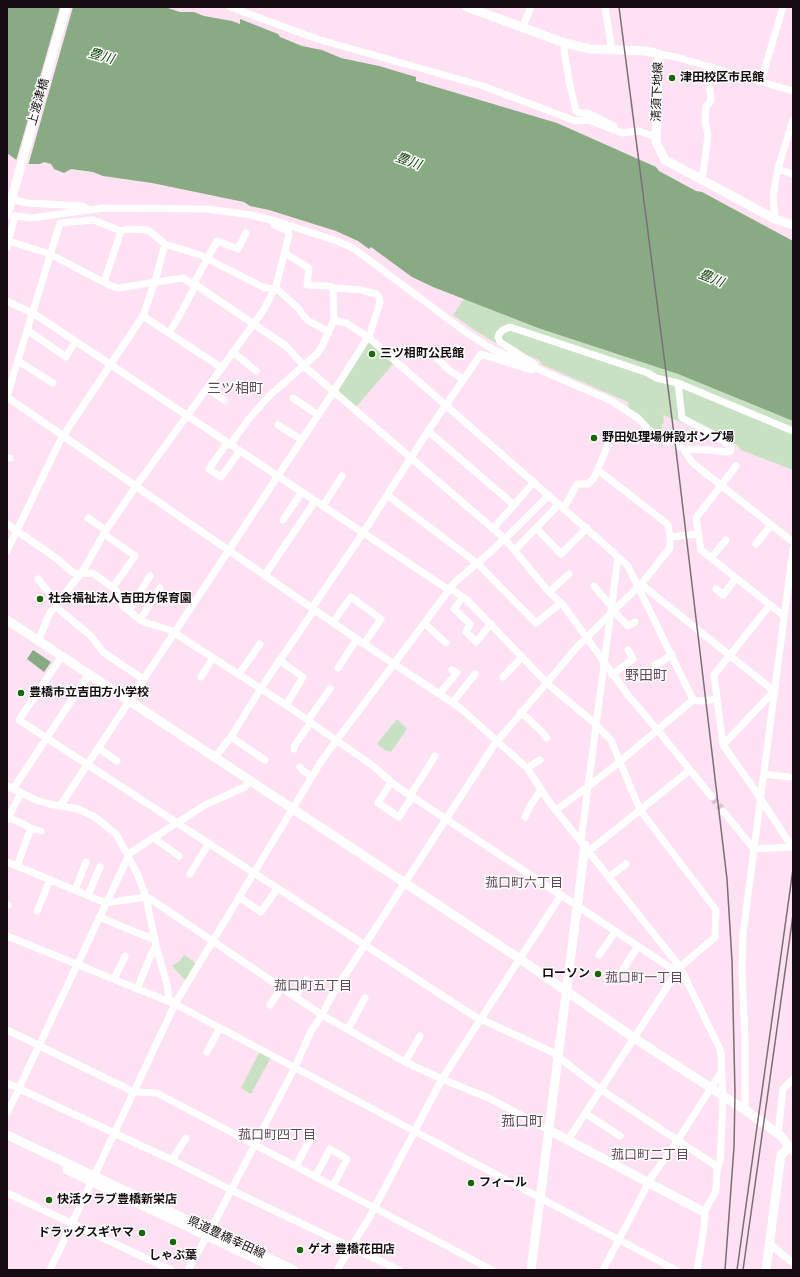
<!DOCTYPE html>
<html>
<head>
<meta charset="utf-8">
<style>
  body { margin:0 }
  #map { position:relative; width:800px; height:1277px; overflow:hidden; background:#fee1f2; font-family:"Titillium Web",sans-serif }
  canvas { display:block }
  .frame { position:absolute; inset:0; border:8px solid #150c11; pointer-events:none }
</style>
</head>
<body>
<div id="map">
<canvas width="800" height="1277"></canvas>
<div class="frame"></div>
</div>
<script>
const c = document.querySelector('canvas').getContext('2d');
c.lineJoin = 'round';
function fill(path, color) { c.fillStyle = color; c.fill(path, 'evenodd'); }
const poly = rows => new Path2D(rows.map(r => 'M' + r).join(''));
function stroke(path, color, width, dash) { c.strokeStyle = color; c.lineWidth = width; c.lineCap = dash ? 'butt' : 'round'; c.setLineDash(dash || []); c.stroke(path); }
function label(font, color, halo, rows, align = 'center') {
  c.font = font + ' "Titillium Web","Noto Sans JP",sans-serif'; c.lineWidth = 3; c.setLineDash([]); c.textBaseline = 'middle'; c.strokeStyle = halo; c.fillStyle = color; for (const [text, x, y, turn = 0] of rows) {
    c.save(); c.translate(x, y); c.rotate((+turn || 0) * Math.PI / 180); c.textAlign = isNaN(turn) ? turn : align; if (halo) c.strokeText(text, 0, 0); c.fillText(text, 0, 0); c.restore();
  }
}
fill(poly([
  [464,299,538,328,678,374,793,421,793,470,741,450,737,445,663,415,664,423,662,424,661,436,629,410,628,402,543,365,539,360,494,342,473,329,453,315],
  [370,342,394,363,356,407,336,390,368,343],
  [397,719,407,729,391,752,385,750,377,744],
  [184,955,197,964,186,981,172,966,180,961],
  [260,1051,271,1057,251,1094,241,1088]
]), '#c7e1c2');
fill(poly([
  [7,7,165,7,180,12,194,12,204,16,232,21,240,24,240,19,278,34,280,37,302,46,322,50,341,58,379,66,416,77,416,81,557,123,656,167,659,171,696,191,702,192,793,241,793,421,678,374,538,328,433,287,412,277,371,247,369,249,358,241,336,231,269,210,250,206,244,202,152,183,103,176,93,172,71,169,64,173,54,169,51,164,44,162,40,164,28,164,15,159,7,153],
  [33,650,51,662,44,672,27,659]
]), '#89ab83');
fill(poly([
  [60,7,73,7,28,166,16,161]
]), '#fee1f2');
stroke(poly([
  [712,797,723,811]
]), '#dbc1d0', 7, [7, 3.5]);
stroke(poly([
  [230,7,317,39,483,86,576,121,589,120,622,133,639,131,656,137],
  [605,7,612,50],
  [522,28,531,7],
  [565,43,564,50,569,81,576,111,579,113,588,113,614,126],
  [659,54,676,57,793,91],
  [761,81,783,7],
  [778,169,793,174],
  [702,180,708,136,705,120,706,106,709,104,711,99,707,66],
  [7,198,27,203,83,206,89,210],
  [775,219,773,196,778,168,793,120],
  [9,241,50,254,109,285,118,288,183,278,192,284,196,285,286,346,304,366,504,538,549,592,563,605,628,695,660,733,712,797],
  [7,247,15,216,31,218,104,208,207,209,251,215,279,222,337,241,353,248,467,333,494,350,610,400,638,418,649,430,668,442],
  [104,282,121,231],
  [333,288,334,320],
  [7,301,36,315,446,588,454,591,467,600,549,685,592,721,611,740,640,810,716,910,715,937,680,967,568,1140],
  [143,316,222,368],
  [27,330,66,357,75,342],
  [169,333,181,313,194,288,195,281,217,241,238,249,246,233],
  [233,352,256,371],
  [435,356,450,371,463,379],
  [18,361,53,383],
  [207,388,224,400],
  [7,396,60,223,93,220,121,231,128,229,148,230,165,244,200,255,263,287,278,290,298,308,307,320,329,332],
  [7,397,364,644,459,707,527,768,550,803,680,967,719,1047,721,1053,723,1104,720,1161,717,1171,716,1191,704,1212,705,1216,703,1235,697,1270],
  [293,398,318,415],
  [278,425,302,440],
  [428,431,514,505],
  [227,443,209,469,221,477,240,451],
  [230,445,248,420,269,396,318,353,322,346,334,320,346,323,368,337,614,553,618,557,581,841],
  [678,446,684,449,708,450,728,452,731,451,731,446,715,435,682,418,678,383,793,431],
  [684,449,691,461,694,464,793,542],
  [7,458,10,458],
  [736,466,696,518,701,550,784,616],
  [387,495,478,564,536,623,561,603],
  [323,506,342,476],
  [564,508,577,484,588,484,594,478,613,433],
  [88,518,106,530],
  [283,520,302,492],
  [7,524,56,558,71,571,77,574,93,573,116,590,122,605,140,620,144,622,170,630,286,705,373,766,396,786,677,972],
  [536,528,561,554,587,528],
  [493,529,534,482],
  [104,534,135,556,113,587],
  [670,537,698,534],
  [505,539,549,495],
  [756,544,771,525],
  [515,550,559,504],
  [7,551,61,439,143,316,156,278,165,244],
  [711,558,726,540],
  [265,575,315,501],
  [38,579,50,594,59,601],
  [641,584,774,691,723,745],
  [594,586,611,606],
  [716,589,723,595,736,578],
  [549,592,569,574],
  [463,597,454,609,470,624,466,632,476,642,491,624],
  [770,605,714,675,723,745,757,793,792,847],
  [55,606,91,636,103,652,143,679],
  [129,611,150,576],
  [613,611,628,626,635,622],
  [140,620,160,588],
  [333,622,351,597,381,619,364,644],
  [424,623,446,643],
  [38,641,50,613,84,569,106,530,139,482,263,311,276,286,289,235,288,231,274,225],
  [62,656,19,720,480,1020,485,1021,552,1052,600,1089,718,1167],
  [279,660,303,677,286,705],
  [655,665,661,662,672,654],
  [338,668,357,639],
  [239,674,260,644],
  [612,675,633,659,628,650],
  [201,677,213,658],
  [503,677,522,657],
  [440,693,457,673,452,670],
  [693,700,702,701,717,699],
  [453,702,475,674],
  [521,712,540,730,547,738],
  [308,720,330,689],
  [231,737,265,760],
  [98,748,117,761],
  [294,749,295,745,311,722],
  [215,757,231,737,261,688,312,613,314,605,363,533,428,431,481,354,531,370,537,368,534,364,500,342,498,337,499,334,503,330,510,327,648,373,656,378,678,383],
  [300,767,303,771,312,776],
  [527,768,540,760],
  [764,774,789,777],
  [391,782,378,803,399,817,412,797],
  [7,786,36,800,49,804,78,809,95,817,116,834,137,873,146,897,156,946,167,984,169,999,173,1002],
  [13,789,89,674],
  [410,796,435,756],
  [60,806,332,394,370,334,380,302,379,297,376,294,361,290,335,288,329,286,307,285,309,268,288,255,284,255],
  [556,810,585,789,617,764,693,700,628,566,618,557],
  [723,811,754,849,793,847],
  [8,817,31,828,17,866],
  [525,817,530,806,541,790],
  [7,820,21,793],
  [31,828,41,831],
  [154,838,179,856],
  [589,851,690,770],
  [7,862,106,903,146,897,149,898,322,1015,405,1062,442,1079,489,1098,549,1130],
  [190,874,209,843],
  [609,877,626,864],
  [75,890,86,862],
  [88,895,100,867],
  [239,897,261,912,277,889],
  [7,905,8,905],
  [37,911,50,880],
  [99,917,155,940],
  [7,936,175,1004,676,1270],
  [599,955,616,931],
  [622,971,638,946],
  [114,979,125,956],
  [137,989,153,950,156,946],
  [295,997,306,980],
  [270,1005,282,987],
  [348,1029,365,998],
  [7,1030,134,1092,157,1093,492,1270],
  [207,1052,220,1028],
  [405,1062,420,1036],
  [7,1083,172,1160,231,1190,399,1270],
  [18,1090,130,853,205,805,245,787,250,780],
  [745,1110,745,1040,742,971,743,934,793,549],
  [7,1113,17,1093],
  [585,1113,620,1136],
  [778,1133,783,1089,793,1079],
  [172,1160,186,1138],
  [296,1166,312,1136],
  [315,1177,330,1149,347,1159,333,1186],
  [7,1193,171,1270],
  [210,1231,295,1067,311,1031,322,1015,331,997,494,745,578,646,642,583,670,548,670,537,668,525,666,523,598,470],
  [770,1244,793,1263],
  [50,1270,176,1002,322,760,455,582,494,549,504,538],
  [188,1270,207,1236],
  [337,1270,368,1220,442,1079,561,895],
  [603,1270,651,1178,678,1140,721,1072]
]), '#fff', 7);
stroke(poly([
  [467,7,565,43,590,49,646,51,659,54,656,142,665,160,775,219,793,225],
  [7,215,66,7],
  [7,620,520,959,634,1038,745,1110,781,1136,793,1151],
  [549,1130,704,1212],
  [7,1135,294,1270],
  [67,1170,279,1270],
  [531,1270,585,845],
  [766,1270,781,1155,789,1147]
]), '#fff', 9);
stroke(poly([
  [619,7,676,450,727,879,732,961,735,1093,734,1147,725,1270],
  [737,1270,793,869],
  [743,1270,793,915]
]), '#7d6b76', 1.5);
for (const [x, y, r, color] of [
  [672,78,4,"#176707"],
  [372,354,4,"#176707"],
  [594,438,4,"#176707"],
  [40,599,4,"#176707"],
  [21,693,4,"#176707"],
  [598,974,4,"#176707"],
  [471,1183,4,"#176707"],
  [49,1200,4,"#176707"],
  [142,1233,4,"#176707"],
  [173,1242,4,"#176707"],
  [300,1250,4,"#176707"]
]) { const dot = new Path2D(); dot.arc(x, y, r, 0, 2 * Math.PI); c.fillStyle = color; c.fill(dot); stroke(dot, '#fff', 1.5); }
label('bold 12px', '#150c11', '#fff', [
  ["津田校区市民館",680,78],
  ["三ツ相町公民館",380,354],
  ["野田処理場併設ポンプ場",602,438],
  ["社会福祉法人吉田方保育園",48,599],
  ["豊橋市立吉田方小学校",29,693],
  ["ローソン",590,974,"right"],
  ["フィール",479,1183],
  ["快活クラブ豊橋新栄店",57,1200],
  ["ドラッグスギヤマ",134,1233,"right"],
  ["ゲオ 豊橋花田店",308,1250],
  ["しゃぶ葉",173,1256,"center"]
], 'left');
label('12px', '#150c11', '#fff', [
  ["清須下地線",658,92,-88],
  ["上渡津橋",39,102,-74],
  ["県道豊橋幸田線",226,1238,25]
]);
label('italic 13px', '#114109', '#fff', [
  ["豊川",101,57,16],
  ["豊川",408,162,20],
  ["豊川",711,279,22]
]);
label('13px', '#614a57', '#fff', [
  ["菰口町六丁目",524,884],
  ["菰口町一丁目",644,979],
  ["菰口町五丁目",313,987],
  ["菰口町四丁目",277,1136],
  ["菰口町二丁目",650,1156]
]);
label('14px', '#614a57', '#fff', [
  ["三ツ相町",235,390],
  ["野田町",646,677],
  ["菰口町",522,1123]
]);
</script>
</body>
</html>
